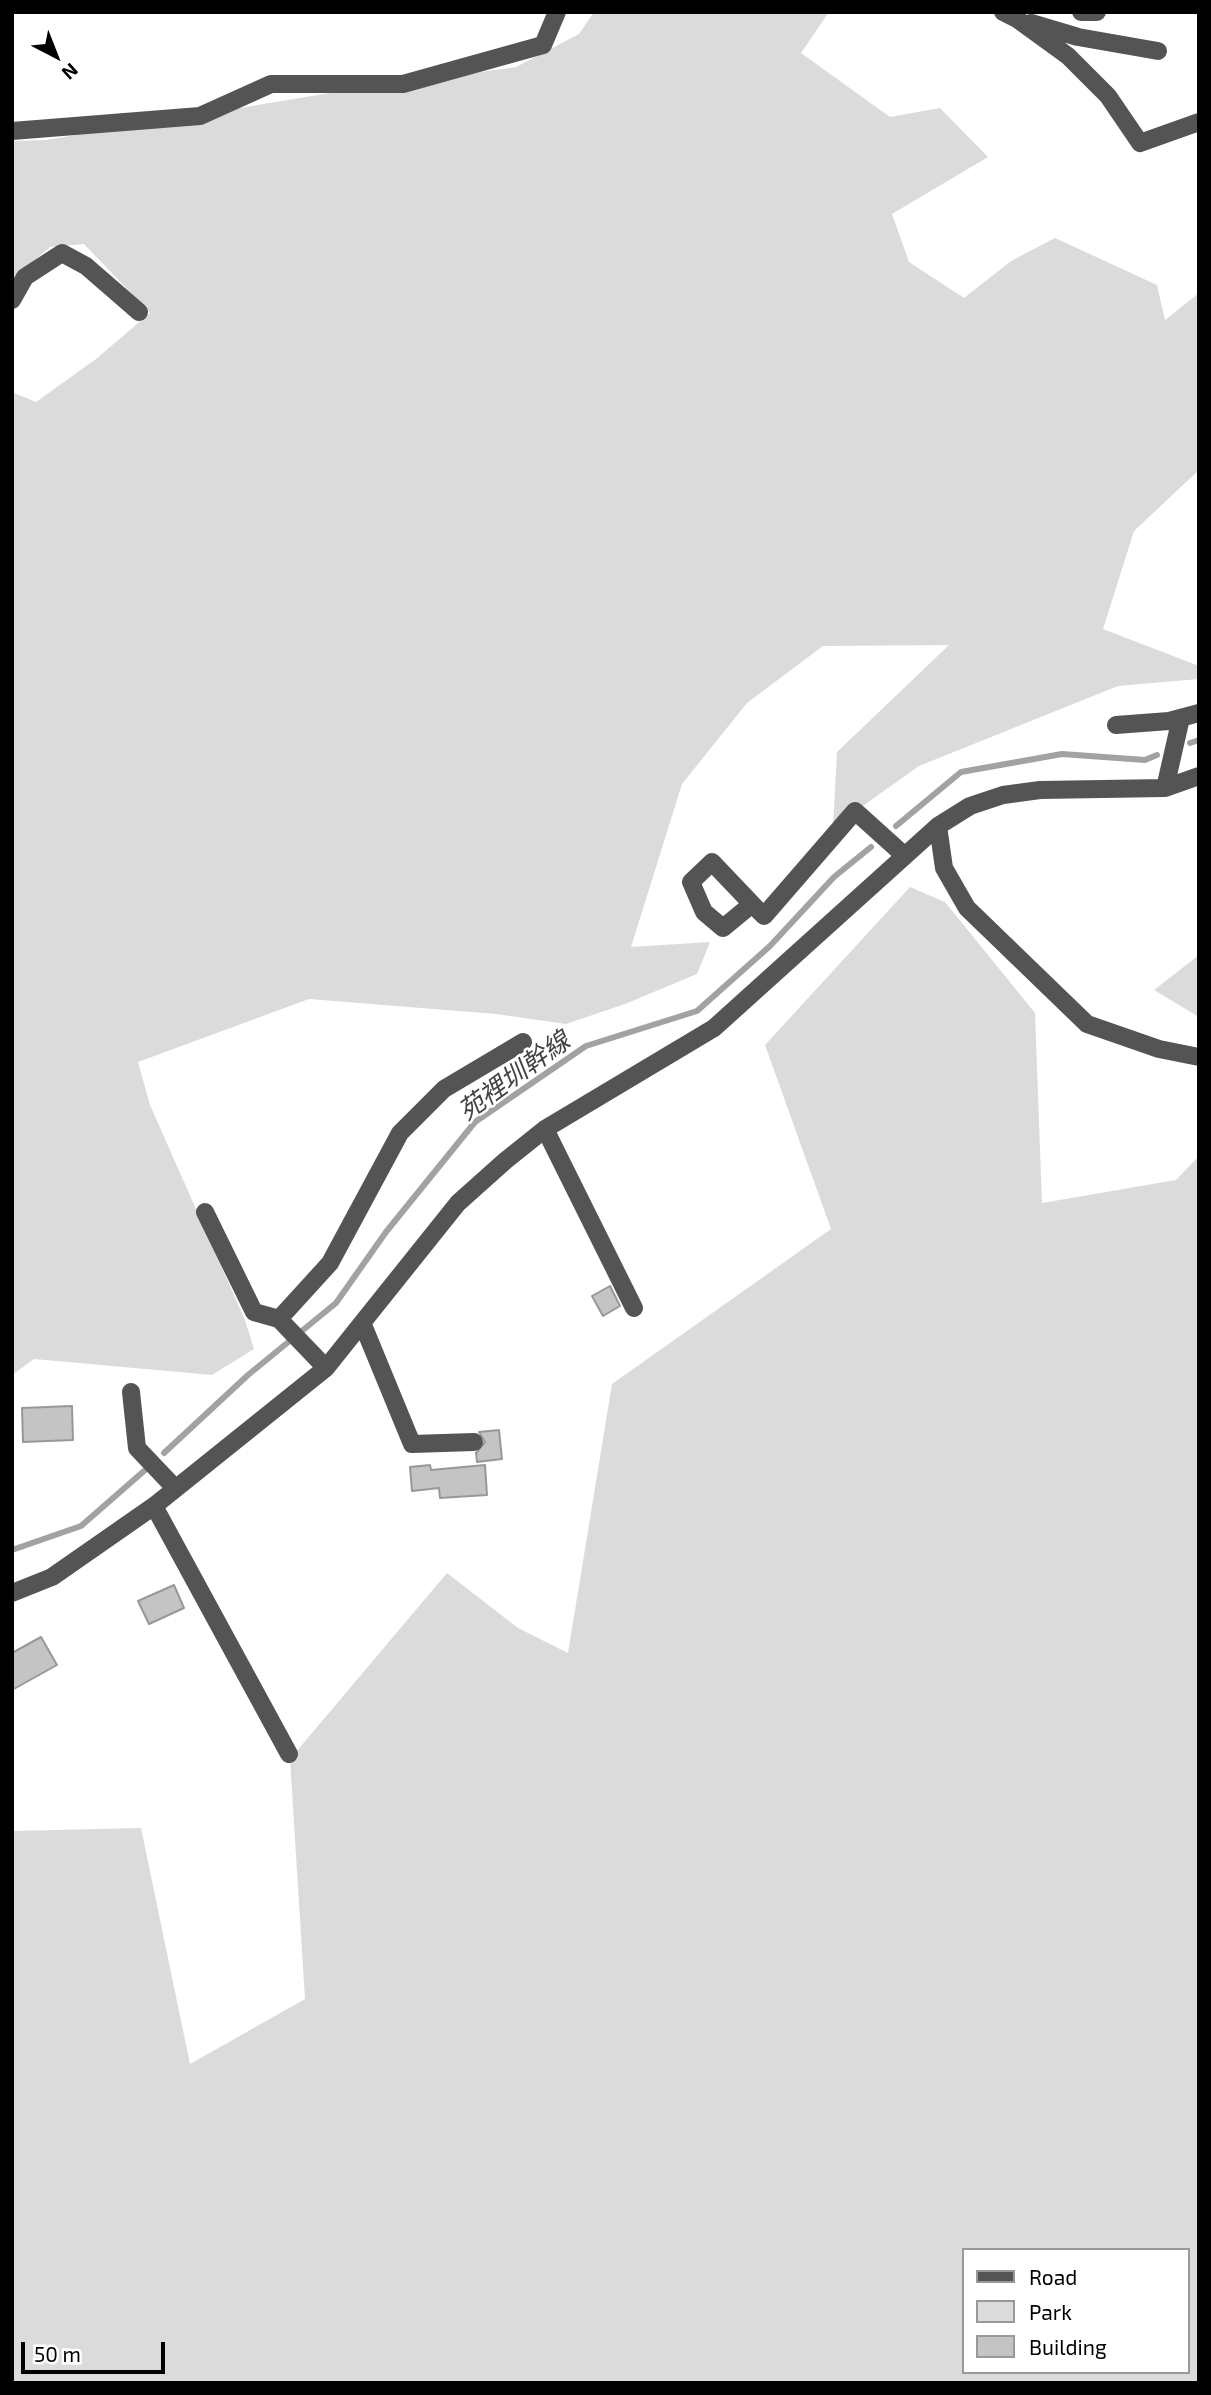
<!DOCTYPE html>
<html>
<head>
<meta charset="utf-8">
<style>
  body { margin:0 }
  #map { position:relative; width:1211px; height:2395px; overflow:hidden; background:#fff; font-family:"Exo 2",sans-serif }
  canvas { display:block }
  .frame { position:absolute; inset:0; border:14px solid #000; pointer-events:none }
  .legend { position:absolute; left:962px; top:2248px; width:228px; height:126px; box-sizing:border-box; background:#fff; border:2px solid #999; margin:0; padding:9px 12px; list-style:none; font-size:21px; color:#000 }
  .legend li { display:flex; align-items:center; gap:14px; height:35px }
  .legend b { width:35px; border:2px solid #999 }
  .north { position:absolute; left:21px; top:21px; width:70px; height:70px; -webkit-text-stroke:5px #fff; paint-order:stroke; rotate:138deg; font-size:19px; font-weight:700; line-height:28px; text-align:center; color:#000 }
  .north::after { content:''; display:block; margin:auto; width:24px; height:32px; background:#000; clip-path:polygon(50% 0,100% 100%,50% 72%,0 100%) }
  .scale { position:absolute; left:21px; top:2342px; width:144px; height:32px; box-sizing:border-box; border:4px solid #000; border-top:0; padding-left:9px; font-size:21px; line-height:24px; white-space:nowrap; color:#000; -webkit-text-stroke:5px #fff; paint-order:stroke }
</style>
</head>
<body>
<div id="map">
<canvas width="1211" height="2395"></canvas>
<div class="frame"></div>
<ul class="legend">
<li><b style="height:9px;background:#545454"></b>Road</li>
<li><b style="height:19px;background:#dbdbdb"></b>Park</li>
<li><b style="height:19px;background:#c4c4c4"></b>Building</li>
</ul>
<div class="north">N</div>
<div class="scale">50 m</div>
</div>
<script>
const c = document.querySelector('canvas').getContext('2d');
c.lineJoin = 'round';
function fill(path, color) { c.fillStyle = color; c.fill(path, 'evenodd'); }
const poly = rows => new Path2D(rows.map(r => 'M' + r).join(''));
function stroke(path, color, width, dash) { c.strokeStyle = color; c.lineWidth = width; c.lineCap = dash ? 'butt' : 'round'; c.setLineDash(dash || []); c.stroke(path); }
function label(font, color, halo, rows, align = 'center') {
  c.font = font + ' "Exo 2","Noto Sans TC",sans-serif'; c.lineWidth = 5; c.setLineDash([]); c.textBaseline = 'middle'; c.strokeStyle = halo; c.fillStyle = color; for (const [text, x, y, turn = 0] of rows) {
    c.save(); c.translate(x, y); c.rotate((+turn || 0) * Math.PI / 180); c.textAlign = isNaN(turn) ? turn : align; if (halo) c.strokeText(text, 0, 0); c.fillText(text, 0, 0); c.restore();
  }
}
fill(poly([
  [594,12,829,12,801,53,890,117,940,108,988,157,892,214,909,262,964,298,1011,261,1055,238,1157,285,1165,320,1199,293,1199,470,1134,531,1103,629,1199,666,1199,679,1118,686,919,766,833,827,837,752,949,645,823,646,747,703,682,784,631,947,710,942,697,974,625,1004,566,1024,496,1014,309,999,138,1062,150,1105,245,1320,254,1349,212,1375,34,1359,12,1375,12,392,36,402,96,359,150,313,84,244,50,247,12,280,12,141,46,140,324,94,516,67,579,34],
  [910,887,945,902,1035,1013,1042,1203,1176,1180,1199,1156,1199,2383,12,2383,12,1831,141,1828,190,2064,305,1999,290,1759,447,1573,518,1628,568,1653,612,1384,831,1229,765,1045],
  [964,2250,1188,2250,1188,2372,964,2372],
  [1199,955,1199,1017,1154,990]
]), '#dbdbdb');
stroke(poly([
  [1190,743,1199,740],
  [896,826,961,772,1062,754,1145,760,1157,755],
  [164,1453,248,1375,336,1303,386,1232,475,1122,586,1046,697,1011,770,946,834,877,871,847],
  [12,1550,81,1526,144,1471]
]), '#a2a2a2', 6);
const building = poly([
  [610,1286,620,1306,603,1316,592,1296,610,1286],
  [72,1406,73,1440,23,1442,22,1408,72,1406],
  [499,1430,502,1459,477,1462,476,1453,485,1442,479,1432,499,1430],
  [430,1465,431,1470,485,1465,487,1495,440,1498,439,1488,412,1491,410,1467,430,1465],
  [174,1585,184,1608,149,1624,138,1601,174,1585],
  [41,1637,57,1665,12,1690,12,1653,41,1637]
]);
fill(building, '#c4c4c4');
stroke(building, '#989898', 2);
stroke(poly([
  [1003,12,1017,19,1068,56,1108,96,1140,143,1199,122],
  [1081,12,1097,12],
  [1031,23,1078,37,1158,51],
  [12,131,200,116,271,84,403,84,543,45,557,12],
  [12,300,25,277,62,253,86,266,139,312],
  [1116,725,1169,721,1199,713],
  [1165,788,1181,718],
  [938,826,944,868,967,908,1087,1024,1159,1049,1199,1057],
  [752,904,723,928,704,912,691,882,712,862,752,904,764,916,855,811,905,856],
  [545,1129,634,1308],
  [205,1212,254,1312,279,1319,330,1263,400,1133,444,1089,523,1042],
  [279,1319,326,1368],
  [363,1325,412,1444,474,1442],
  [131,1392,137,1448,175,1488],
  [154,1506,289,1754],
  [12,1593,52,1577,154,1506,326,1368,458,1203,505,1161,545,1129,714,1028,938,826,970,806,1003,795,1040,790,1165,788,1199,776]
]), '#545454', 18);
label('italic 26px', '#434343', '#fff', [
  ["苑裡圳幹線",514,1076,-36]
]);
</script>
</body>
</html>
